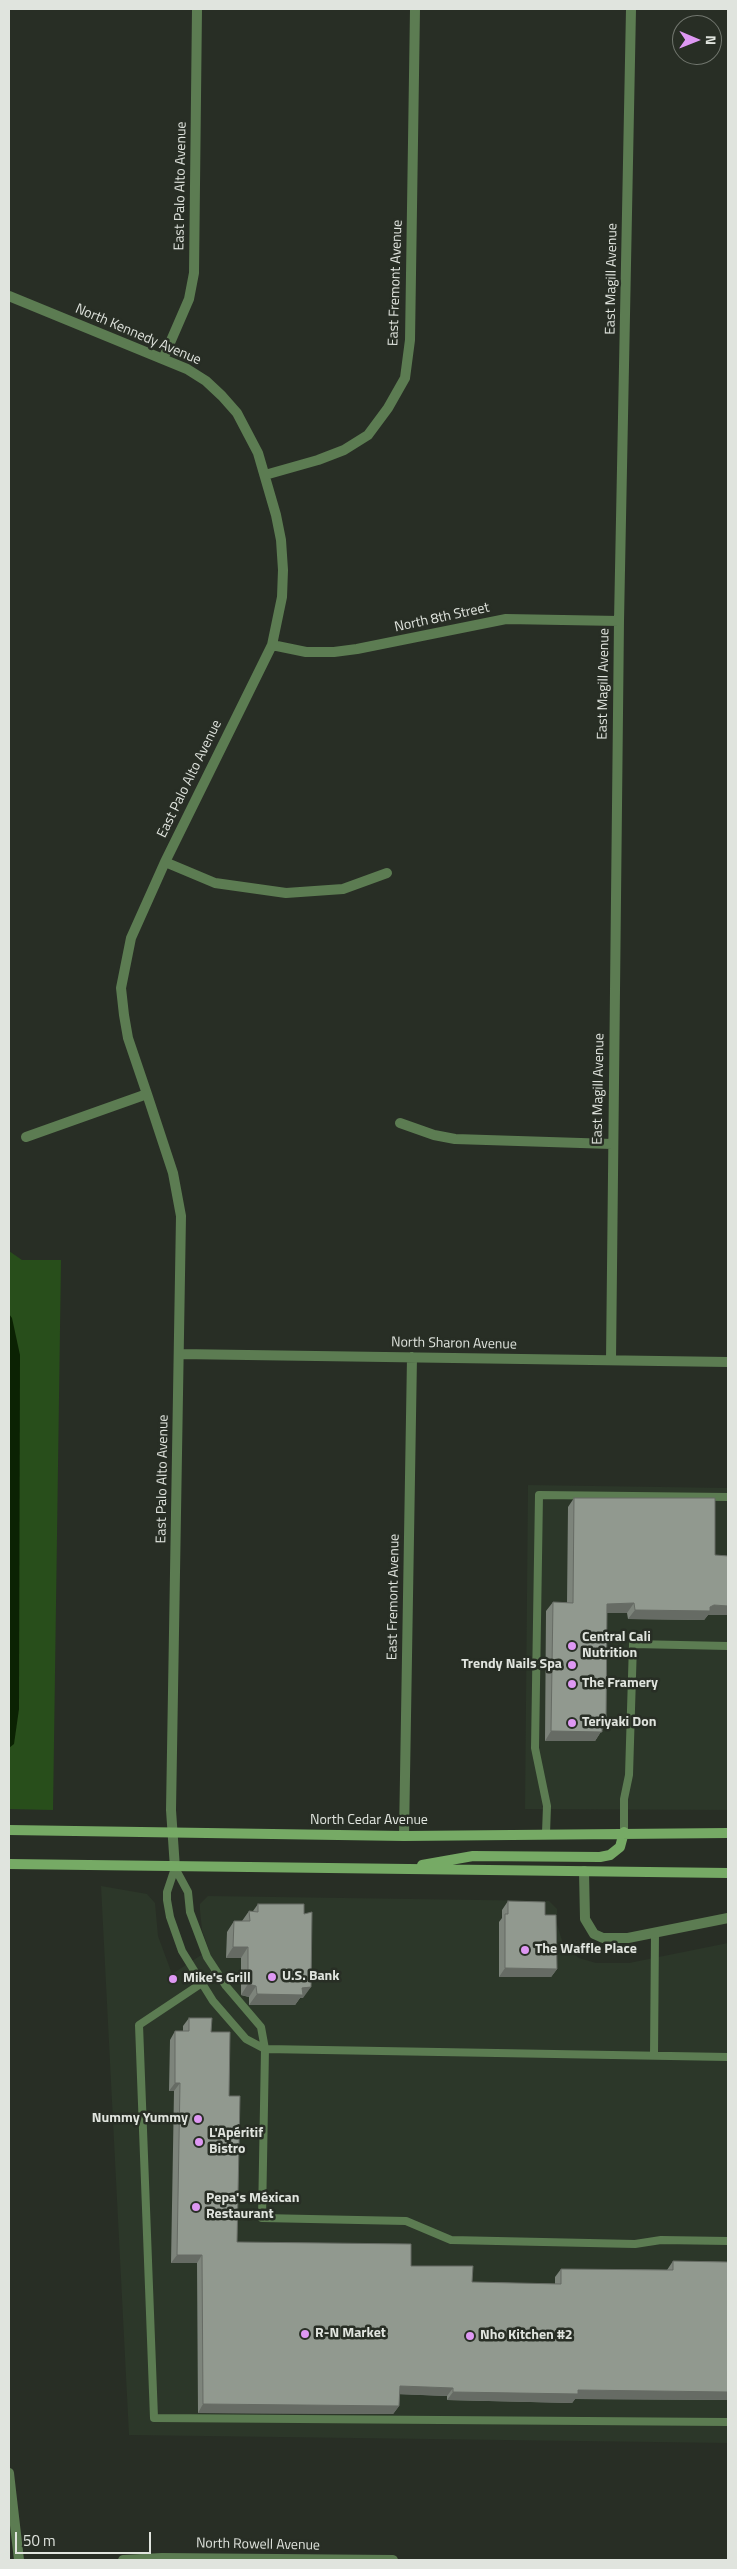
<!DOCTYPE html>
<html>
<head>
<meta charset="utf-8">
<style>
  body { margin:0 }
  #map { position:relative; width:737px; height:2569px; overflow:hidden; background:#282e25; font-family:"Titillium Web",sans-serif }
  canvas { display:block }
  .frame { position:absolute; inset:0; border:10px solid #e0e4de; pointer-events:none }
  .north { position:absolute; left:672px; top:15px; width:50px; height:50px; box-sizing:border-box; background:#282e25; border:1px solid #72776f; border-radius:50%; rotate:91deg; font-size:14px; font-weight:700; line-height:20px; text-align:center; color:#e0e4de }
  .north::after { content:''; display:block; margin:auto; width:18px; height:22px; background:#de98f3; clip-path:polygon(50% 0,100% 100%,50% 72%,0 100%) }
  .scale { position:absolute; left:15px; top:2532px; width:136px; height:22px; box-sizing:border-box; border:2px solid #e0e4de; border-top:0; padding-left:6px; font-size:15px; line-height:18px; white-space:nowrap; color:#e0e4de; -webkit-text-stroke:4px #282e25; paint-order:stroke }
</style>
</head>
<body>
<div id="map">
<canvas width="737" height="2569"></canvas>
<div class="frame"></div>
<div class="north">N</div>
<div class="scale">50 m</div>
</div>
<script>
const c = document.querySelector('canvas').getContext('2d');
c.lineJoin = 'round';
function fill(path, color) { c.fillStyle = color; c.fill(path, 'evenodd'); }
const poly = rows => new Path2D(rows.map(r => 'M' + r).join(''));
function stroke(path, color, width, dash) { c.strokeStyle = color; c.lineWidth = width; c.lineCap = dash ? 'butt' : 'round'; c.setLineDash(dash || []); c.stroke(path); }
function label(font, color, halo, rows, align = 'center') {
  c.font = font + ' "Titillium Web",sans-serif'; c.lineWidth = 5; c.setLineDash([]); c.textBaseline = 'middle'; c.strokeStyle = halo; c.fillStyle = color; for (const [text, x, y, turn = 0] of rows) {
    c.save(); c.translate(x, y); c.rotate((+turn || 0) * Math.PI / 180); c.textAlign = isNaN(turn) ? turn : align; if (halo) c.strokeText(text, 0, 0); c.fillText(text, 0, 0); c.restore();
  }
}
fill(poly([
  [528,1485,728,1488,728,1810,525,1809],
  [101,1886,147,1894,155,1903,158,1936,172,1974,209,1950,202,1930,200,1910,200,1904,208,1896,549,1901,557,1909,557,1924,563,1944,579,1958,596,1963,629,1963,728,1943,728,2443,129,2435]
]), '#2c3729');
fill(poly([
  [9,1251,22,1260,61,1260,53,1810,9,1809]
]), '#284e1b');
fill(poly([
  [9,1314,12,1318,20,1355,19,1709,14,1744,9,1748]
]), '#0b2203');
stroke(poly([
  [624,1832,624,1799,629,1775,633,1644,728,1646],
  [546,1833,547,1806,535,1748,539,1495,728,1497],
  [175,1868,188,1892,190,1912,207,1957,226,1986,261,2027,265,2049,262,2218,406,2221,451,2240,635,2244,661,2240,728,2241],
  [175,1868,167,1892,167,1900,170,1917,182,1951,213,2001,246,2039,265,2049,728,2057],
  [217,1973,139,2025,154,2418,728,2422],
  [654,2055,655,1933]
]), '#5c7c52', 8);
stroke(poly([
  [9,296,187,369,206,381,222,396,237,413,258,453,276,515,281,540,283,570,282,597,272,645,165,862,131,938,121,988,124,1015,128,1038,147,1094,26,1137],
  [163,359,189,299,194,273,197,9],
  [265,475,318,460,344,450,368,435,388,408,405,378,410,340,415,9],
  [272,645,306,652,334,652,357,649,506,619,619,621],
  [165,862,215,883,286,893,343,889,387,873],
  [147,1094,173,1173,181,1216,171,1810,175,1868],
  [400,1123,434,1135,455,1139,612,1144],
  [179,1354,728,1362],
  [611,1360,619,621,631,9],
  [404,1836,412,1357],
  [584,1871,585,1919,594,1934,603,1938,628,1938,728,1918],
  [9,2473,19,2560],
  [123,2560,162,2558,393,2560]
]), '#5c7c52', 10);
stroke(poly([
  [9,1830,404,1836,728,1833],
  [9,1864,728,1873],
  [422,1865,473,1856,600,1857,610,1855,620,1847,624,1832]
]), '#76aa65', 10);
fill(poly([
  [574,1498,715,1555,728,1556,728,1615,708,1615,704,1620,628,1619,627,1613,607,1613,602,1730,595,1741,545,1741,546,1611,553,1602,567,1603,568,1507],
  [508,1901,545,1915,557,1969,551,1977,499,1977,499,1922,502,1918,502,1910],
  [258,1904,303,1998,300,1998,295,2005,249,2005,249,1997,241,1995,241,1958,226,1958,227,1932,234,1921,242,1921,249,1911,253,1911],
  [189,2018,211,2032,229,2096,237,2242,411,2266,472,2282,555,2284,555,2277,561,2269,667,2270,673,2261,728,2262,728,2400,575,2399,572,2403,447,2400,447,2396,399,2394,399,2406,393,2414,198,2413,197,2263,171,2263,174,2091,169,2091,170,2040,175,2031,183,2031,183,2026]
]), '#7d847b');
fill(poly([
  [634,1603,627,1613,601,1613,607,1604],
  [714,1605,728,1606,728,1615,708,1615,704,1620,628,1619,635,1610,710,1607],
  [606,1724,595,1741,545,1741,551,1731],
  [233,1947,248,1947,241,1958,226,1958],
  [505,1968,557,1969,551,1977,499,1977],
  [248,1984,256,1986,249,1997,241,1995],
  [311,1987,303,1998,300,1998,295,2005,249,2005,257,1994],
  [175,2083,180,2083,174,2091,169,2091],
  [177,2255,202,2255,197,2263,171,2263],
  [400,2386,453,2388,447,2396,394,2394],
  [578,2390,728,2392,728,2400,575,2399,572,2403,447,2400,453,2392],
  [203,2404,399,2406,393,2414,198,2413]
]), '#666b64');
const building = poly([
  [574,1498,715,1498,715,1555,728,1556,728,1606,714,1605,710,1607,710,1611,635,1610,634,1603,607,1604,606,1724,602,1724,602,1732,551,1731,553,1602,573,1603,574,1498],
  [508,1901,545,1902,545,1915,556,1915,557,1969,505,1968,505,1914,508,1914,508,1901],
  [258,1904,304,1904,304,1914,312,1912,311,1987,302,1988,303,1995,257,1994,256,1986,248,1984,248,1947,233,1947,234,1921,250,1921,249,1911,258,1912,258,1904],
  [189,2018,212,2018,211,2032,230,2032,229,2096,240,2096,237,2242,411,2244,411,2266,473,2266,472,2282,561,2284,561,2269,673,2270,673,2261,728,2262,728,2392,578,2390,578,2394,453,2392,453,2388,400,2386,399,2406,203,2404,202,2255,177,2255,180,2083,175,2083,175,2031,189,2031,189,2018]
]);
fill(building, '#91998f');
stroke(building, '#666b64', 1);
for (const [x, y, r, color] of [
  [572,1646,5,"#de98f3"],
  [572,1665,5,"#de98f3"],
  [572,1684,5,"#de98f3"],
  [572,1723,5,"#de98f3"],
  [525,1950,5,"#de98f3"],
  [272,1977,5,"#de98f3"],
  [173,1979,5,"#de98f3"],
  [198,2119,5,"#de98f3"],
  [199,2142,5,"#de98f3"],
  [196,2207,5,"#de98f3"],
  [305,2334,5,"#de98f3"],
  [470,2336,5,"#de98f3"]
]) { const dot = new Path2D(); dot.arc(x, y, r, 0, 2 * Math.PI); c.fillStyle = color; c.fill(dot); stroke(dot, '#282e25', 2); }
label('14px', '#e0e4de', '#282e25', [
  ["East Palo Alto Avenue",181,186,-89],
  ["East Magill Avenue",612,279,-89],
  ["East Fremont Avenue",396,283,-88],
  ["North Kennedy Avenue",138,335,23],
  ["North 8th Street",442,618,-12],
  ["East Magill Avenue",604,684,-89],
  ["East Palo Alto Avenue",190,779,-64],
  ["East Magill Avenue",599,1089,-89],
  ["North Sharon Avenue",454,1344,1],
  ["East Palo Alto Avenue",163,1479,-89],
  ["East Fremont Avenue",394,1597,-89],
  ["North Cedar Avenue",369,1821],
  ["North Rowell Avenue",258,2545,1]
]);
label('bold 14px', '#e0e4de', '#282e25', [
  ["Central Cali",582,1638],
  ["Nutrition",582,1654],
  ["Trendy Nails Spa",562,1665,"right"],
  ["The Framery",582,1684],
  ["Teriyaki Don",582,1723],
  ["The Waffle Place",535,1950],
  ["U.S. Bank",282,1977],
  ["Mike's Grill",183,1979],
  ["Nummy Yummy",188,2119,"right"],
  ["L'Apéritif",209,2134],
  ["Bistro",209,2150],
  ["Pepa's Méxican",206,2199],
  ["Restaurant",206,2215],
  ["R-N Market",315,2334],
  ["Nho Kitchen #2",480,2336]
], 'left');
</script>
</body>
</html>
